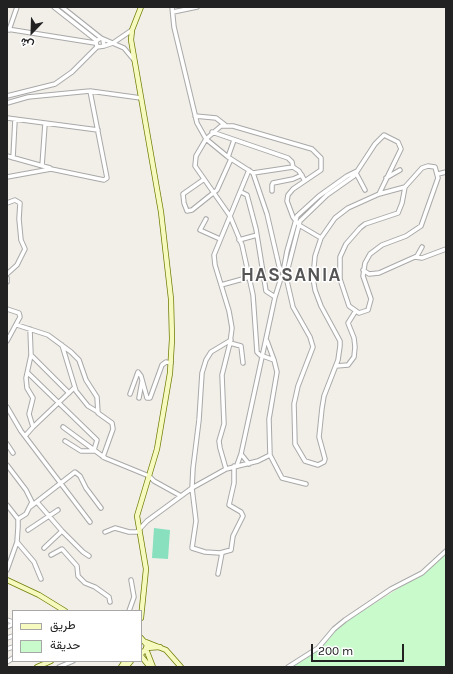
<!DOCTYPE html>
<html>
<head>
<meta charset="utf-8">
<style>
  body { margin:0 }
  #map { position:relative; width:453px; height:674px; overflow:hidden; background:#f2efe9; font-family:Karla,Vazirmatn,sans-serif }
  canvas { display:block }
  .frame { position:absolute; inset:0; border:8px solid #222; pointer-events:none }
  .legend { position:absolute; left:12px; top:610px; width:130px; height:52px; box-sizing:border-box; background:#fff; border:1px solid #a7a7a7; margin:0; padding:5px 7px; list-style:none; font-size:12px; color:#222 }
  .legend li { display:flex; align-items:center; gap:8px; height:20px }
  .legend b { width:20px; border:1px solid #a7a7a7 }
  .north { position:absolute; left:12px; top:12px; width:40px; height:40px; -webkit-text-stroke:3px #fff; paint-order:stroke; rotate:203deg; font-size:11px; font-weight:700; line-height:16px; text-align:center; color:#222 }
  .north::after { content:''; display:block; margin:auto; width:14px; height:18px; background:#222; clip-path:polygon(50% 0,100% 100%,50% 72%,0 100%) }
  .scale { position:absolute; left:311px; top:644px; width:93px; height:18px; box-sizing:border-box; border:2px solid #222; border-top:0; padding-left:5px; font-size:12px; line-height:14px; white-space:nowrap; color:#222; -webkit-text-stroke:3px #fff; paint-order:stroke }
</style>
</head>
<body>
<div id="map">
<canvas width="453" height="674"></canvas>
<div class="frame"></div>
<ul class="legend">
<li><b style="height:5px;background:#f7fabf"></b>طريق</li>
<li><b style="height:11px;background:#c8facc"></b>حديقة</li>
</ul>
<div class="north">ش</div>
<div class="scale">200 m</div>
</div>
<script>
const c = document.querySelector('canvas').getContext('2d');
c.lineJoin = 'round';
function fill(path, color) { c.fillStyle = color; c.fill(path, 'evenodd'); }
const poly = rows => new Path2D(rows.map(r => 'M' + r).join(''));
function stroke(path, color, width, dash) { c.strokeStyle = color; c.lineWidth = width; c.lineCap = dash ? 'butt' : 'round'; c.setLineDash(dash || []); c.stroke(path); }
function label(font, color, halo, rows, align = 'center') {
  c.font = font + ' Karla,sans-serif'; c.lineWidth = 3; c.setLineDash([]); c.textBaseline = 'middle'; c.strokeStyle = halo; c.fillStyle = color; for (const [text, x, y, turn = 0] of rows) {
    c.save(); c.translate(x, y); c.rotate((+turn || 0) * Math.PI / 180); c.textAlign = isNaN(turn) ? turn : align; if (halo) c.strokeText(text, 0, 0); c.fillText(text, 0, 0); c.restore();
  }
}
fill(poly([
  [446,551,446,667,290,667,322,647,336,628,418,576]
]), '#c8facc');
fill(poly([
  [154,528,170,530,168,559,152,558]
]), '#88e0be');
const street = poly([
  [54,7,96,40],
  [62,7,101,38],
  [172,7,174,27,197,123,206,139,228,157,253,173,293,167,299,171,305,181],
  [173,12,197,7],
  [7,29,95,43],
  [9,30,17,7],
  [103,40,104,46,97,47,96,41,101,38,124,48,134,60],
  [104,46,113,43,132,30],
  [7,96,55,84,72,72,97,47],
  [7,103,28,97,90,91,141,98],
  [195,116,216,118,225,125],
  [7,118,98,130],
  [212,132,288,158,292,162,293,167],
  [7,156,50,168],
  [228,157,234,140],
  [13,158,15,120],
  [42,166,45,124],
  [253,173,267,214,279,266,283,273],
  [356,173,365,190],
  [438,174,446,172],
  [7,177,51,169,104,180,107,178,90,91],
  [386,178,400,170],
  [203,180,183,194,184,203,187,211,192,210,217,190,231,159],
  [272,191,272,185,273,183,293,179,302,175],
  [241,192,247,195,256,229,266,291,275,297],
  [7,203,15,200,20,203,19,219,21,240,25,249,17,265,7,274],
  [206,219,200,230,220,239],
  [239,240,257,235],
  [415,257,422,258,446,249],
  [285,270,284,267,287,251,297,216,319,196,347,176,357,171],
  [363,270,369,274,379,273,417,256,422,247],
  [282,276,287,281,293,307,310,337,313,347,298,386,294,404,295,444,305,461,318,465,324,462,325,459,319,437,322,408,324,396,338,360,340,346,340,341,321,306,315,290,313,278,315,256,321,238,335,218,348,208,379,194,405,187,422,168,428,166,435,167,438,178,421,226,406,236,382,245,370,254,365,263,363,276,371,299,368,310,359,313,349,306,340,279,340,257,346,244,360,228,365,224,398,213,402,203,405,187],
  [7,278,7,282],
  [221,285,250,277],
  [7,309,19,313,20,317,7,341],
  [17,325,48,335,71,352,79,360,86,380,97,397,98,413,112,423,113,429,103,457],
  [231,340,211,352,206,360,202,373,199,420,193,468,192,488,196,521,192,548,205,552,220,553,231,550,233,536,243,516,241,512,229,505,234,483,234,466],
  [230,343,241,346,243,363],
  [62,345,76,391,88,406,98,412],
  [31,355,69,393],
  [274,360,260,355,257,352,253,295,242,245,230,216,195,166,196,156,206,139,221,126,233,126,312,149,321,158,321,170,293,189,288,195,287,201,293,217,299,225,321,238],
  [336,366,348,365,354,357,355,347,354,338,348,323,355,312],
  [28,373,97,440,94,450],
  [130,394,138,372,141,376,147,398,150,398,162,365,166,362,171,363],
  [139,398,142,381],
  [7,407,21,431,90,522],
  [33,427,74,388],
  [63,427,105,458,149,476,154,481,181,496],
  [25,436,33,427,29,414,33,398,27,388,26,378,31,355,30,329],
  [65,441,81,451,95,451],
  [7,444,13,453],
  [241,454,275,297,281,278,288,268,300,221,327,195,354,176,375,144,384,135,398,142,401,149,379,194],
  [270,455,282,478,306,484],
  [7,465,26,490,32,502,26,514,18,519],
  [237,465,241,454,249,464],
  [226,469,220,448,219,441,224,424,222,375,230,343,232,328,229,311,215,265,214,255,249,170],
  [37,502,62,531,83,552,89,556],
  [7,505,18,519,18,527,17,542,7,570],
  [30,507,75,472,80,476,86,488,101,508],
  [28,530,58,510],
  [105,532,115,528,129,532,137,532,147,521,192,488,226,469,258,461,270,455,269,419,277,372,274,360,267,341],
  [17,542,34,562,41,579],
  [44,548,62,531],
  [51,555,62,549,77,566,78,576,85,583,95,587,109,597,110,602],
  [218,574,222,553],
  [129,611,134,597,131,580],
  [7,620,13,622],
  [7,627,13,624],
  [7,638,13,636],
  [7,649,13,647],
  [7,662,13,658],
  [59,667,73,661],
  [288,667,318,648,334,629,345,620,391,589,422,573,446,551]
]);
const secondary = poly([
  [141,7,132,30,131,40,161,212,171,299,172,339,170,373,157,449,137,516,146,569,141,618],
  [7,580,39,595,65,611],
  [141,638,147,645,146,649,141,654],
  [146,642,166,650,181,667],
  [146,648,160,647],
  [146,649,153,667],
  [141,656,150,667],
  [37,667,51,661],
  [121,667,125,661],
  [126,667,131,661]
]);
stroke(street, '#a9a9a9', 5.5);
stroke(secondary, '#707d05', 6);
stroke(street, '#fff', 3.5);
stroke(secondary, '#f7fabf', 4.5);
c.letterSpacing = '1px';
label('bold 19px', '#555', '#fff', [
  ["HASSANIA",291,276]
]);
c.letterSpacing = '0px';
</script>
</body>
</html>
